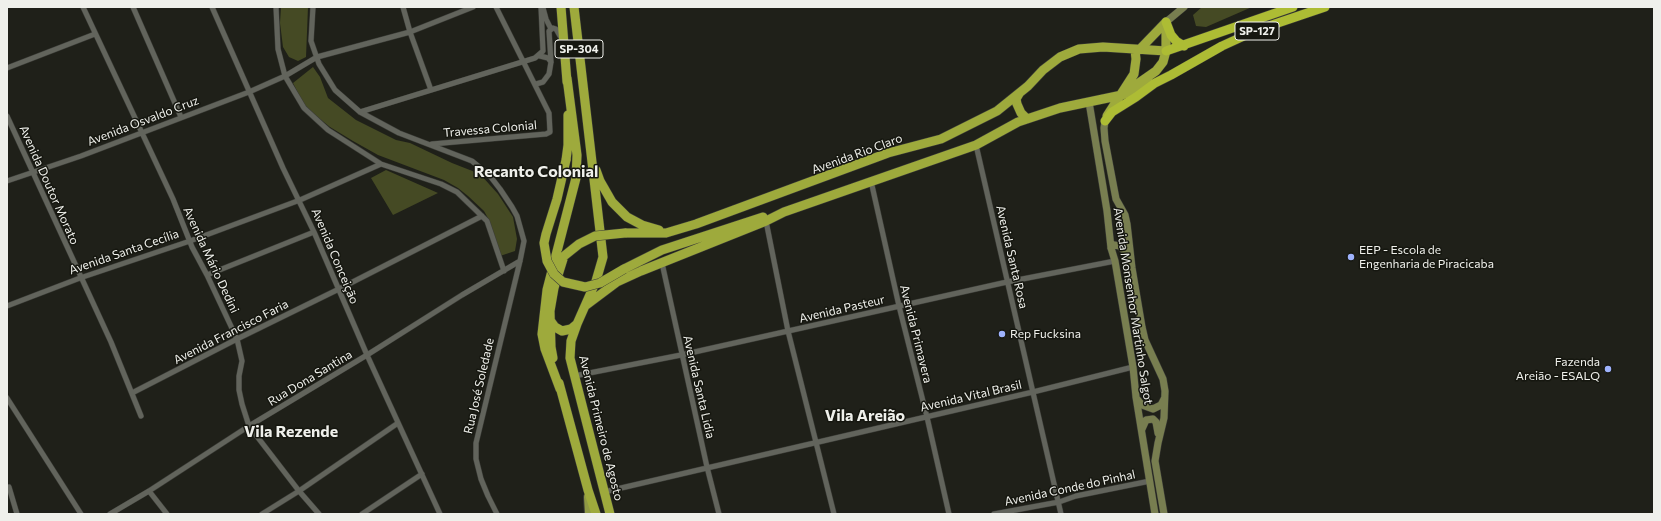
<!DOCTYPE html>
<html>
<head>
<meta charset="utf-8">
<style>
  body { margin:0 }
  #map { position:relative; width:1661px; height:521px; overflow:hidden; background:#1f2019; font-family:Commissioner,sans-serif }
  canvas { display:block }
  .frame { position:absolute; inset:0; border:8px solid #eff0eb; pointer-events:none }
</style>
</head>
<body>
<div id="map">
<canvas width="1661" height="521"></canvas>
<div class="frame"></div>
</div>
<script>
const c = document.querySelector('canvas').getContext('2d');
c.lineJoin = 'round';
function fill(path, color) { c.fillStyle = color; c.fill(path, 'evenodd'); }
const poly = rows => new Path2D(rows.map(r => 'M' + r).join(''));
function stroke(path, color, width, dash) { c.strokeStyle = color; c.lineWidth = width; c.lineCap = dash ? 'butt' : 'round'; c.setLineDash(dash || []); c.stroke(path); }
function label(font, color, halo, rows, align = 'center') {
  c.font = font + ' Commissioner,sans-serif'; c.lineWidth = 3; c.setLineDash([]); c.textBaseline = 'middle'; c.strokeStyle = halo; c.fillStyle = color; for (const [text, x, y, turn = 0] of rows) {
    c.save(); c.translate(x, y); c.rotate((+turn || 0) * Math.PI / 180); c.textAlign = isNaN(turn) ? turn : align; if (halo) c.strokeText(text, 0, 0); c.fillText(text, 0, 0); c.restore();
  }
}
fill(poly([
  [281,7,308,7,306,57,298,61,289,57,283,47,280,23],
  [1202,7,1252,7,1206,27,1196,26,1193,15],
  [313,67,320,77,328,98,356,120,396,140,410,143,452,163,480,174,498,194,513,217,517,239,515,251,500,256,489,220,484,211,468,196,458,188,444,180,378,155,353,141,330,127,305,107,293,83],
  [386,170,438,193,393,215,371,178]
]), '#454a24');
const minor = poly([
  [83,7,173,199,192,247,207,275,237,339,242,361,239,376,239,390,242,404,249,426,299,491,319,514],
  [133,7,181,117],
  [212,7,283,168,314,232,367,355,440,514],
  [276,7,278,49,285,76,304,108,328,130,381,164,441,184,457,192,487,221,504,271],
  [313,7,311,41,319,64,335,90,360,112,399,133,472,161,490,176,500,189,512,207,517,216,524,241,520,261,476,443,476,459,481,479,488,496,497,514],
  [403,7,410,32,431,90],
  [543,8,546,19,551,29],
  [540,56,548,58,551,62],
  [7,68,95,34],
  [536,84,543,82,549,74,551,62,549,31,553,28,556,29,560,36],
  [360,112,535,58,543,51,541,7],
  [7,116,111,342,141,416],
  [432,144,546,134,550,132,549,113,496,7],
  [976,145,1061,514],
  [7,181,81,156,249,92,285,76,317,57,410,32,473,7],
  [871,181,899,306,927,417,949,514],
  [766,221,788,331,834,514],
  [662,263,707,467,719,514],
  [207,275,314,232],
  [7,306,80,278,190,241,300,200,381,164],
  [574,376,681,355,1007,282,1115,261],
  [132,393,237,339,339,289,482,216],
  [7,398,81,514],
  [7,488,9,487,17,514],
  [149,491,167,514],
  [604,492,1033,392,1133,367],
  [110,514,149,491,249,426,367,355,462,295,520,261],
  [262,514,299,491,398,423],
  [362,514,422,474],
  [994,514,1059,502,1076,496,1150,481]
]);
const secondary = poly([
  [1166,22,1184,7],
  [1089,102,1107,211,1111,248,1115,261,1133,367,1136,397,1155,514],
  [1105,121,1104,128,1105,141,1116,199,1125,215,1127,224,1132,268,1142,327,1145,340,1163,379,1165,391,1164,418,1158,443,1155,461,1164,514],
  [1111,248,1114,245,1120,246,1124,251,1130,263],
  [1137,399,1142,405,1153,409,1161,405,1164,399],
  [1142,429,1146,420,1153,419,1156,422,1158,433]
]);
const primary = poly([
  [588,497,589,514]
]);
const trunk = poly([
  [561,7,567,82],
  [574,7,603,257,596,281,577,324,571,341,570,358,610,514],
  [1139,50,1166,22],
  [1133,87,1156,71,1163,62,1166,51,1166,23],
  [1019,94,1016,99,1017,104,1021,113,1027,119],
  [1107,116,1134,74,1136,59,1135,50],
  [566,160,568,145,568,115],
  [596,170,600,181,612,202,627,217,642,225,659,230],
  [625,233,666,233,696,224,888,153,941,139,997,111,1028,86,1043,70,1060,57,1079,49,1103,47,1166,51],
  [624,269,662,250,763,217],
  [585,306,617,282,641,271,766,221,784,212,976,145,1018,122,1060,108,1122,95,1152,84],
  [550,320,555,327,562,331,571,329,577,324],
  [553,358,551,347,550,311,554,288,564,256],
  [559,383,588,490,596,514],
  [560,389,545,349,542,334,547,290,576,178,577,155,567,78]
]);
const motorway = poly([
  [1166,22,1171,35,1176,41,1184,46],
  [1166,51,1293,7],
  [1105,121,1112,112,1136,97,1155,83,1171,75,1222,46,1257,30,1325,7]
]);
stroke(minor, '#3c3d38', 6);
stroke(secondary, '#3c3d38', 8);
stroke(primary, '#3c3d38', 10);
stroke(trunk, '#3c3d38', 10);
stroke(motorway, '#3c3d38', 10);
stroke(minor, '#62645c', 5);
stroke(secondary, '#787e50', 7);
stroke(primary, '#8f9944', 8);
stroke(trunk, '#9eaa3c', 9);
stroke(motorway, '#adbc34', 9);
const trunkBridge = poly([
  [566,160,557,199,546,234,544,243,547,261,554,274,563,282,585,287,600,283,624,269],
  [564,256,579,244,595,236,625,233]
]);
stroke(trunkBridge, '#3c3d38', 10, []);
stroke(trunkBridge, '#9eaa3c', 9);
for (const [x, y, r, color] of [
  [1351,257,4,"#9fb3fd"],
  [1002,334,4,"#9fb3fd"],
  [1608,369,4,"#9fb3fd"]
]) { const dot = new Path2D(); dot.arc(x, y, r, 0, 2 * Math.PI); c.fillStyle = color; c.fill(dot); stroke(dot, '#161710', 1.5); }
for (const [x, y, w] of [
  [1257,31,44],
  [579,49,48]
]) { const box = new Path2D(); box.roundRect(x - w / 2, y - 9, w, 18, 3); c.fillStyle = '#161710'; c.fill(box); stroke(box, '#eff0eb', 1); }
label('bold 11px', '#eff0eb', null, [
  ["SP-127",1257,31],
  ["SP-304",579,49]
]);
label('12px', '#eff0eb', '#161710', [
  ["Avenida Osvaldo Cruz",143,121,-21],
  ["Travessa Colonial",490,129,-5],
  ["Avenida Rio Claro",857,154,-20],
  ["Avenida Doutor Morato",49,185,66],
  ["Avenida Santa Cecília",124,252,-19],
  ["Avenida Conceição",335,256,67],
  ["Avenida Santa Rosa",1012,257,77],
  ["Avenida Mário Dedini",211,260,65],
  ["Avenida Monsenhor Martinho Salgot",1133,306,81],
  ["Avenida Pasteur",842,309,-13],
  ["Avenida Francisco Faria",231,332,-27],
  ["Avenida Primavera",916,334,76],
  ["Rua Dona Santina",310,378,-31],
  ["Rua José Soledade",479,386,-77],
  ["Avenida Santa Lidia",699,387,77],
  ["Avenida Vital Brasil",971,396,-13],
  ["Avenida Primeiro de Agosto",601,428,76],
  ["Avenida Conde do Pinhal",1070,488,-12]
]);
label('12px', '#eff0eb', '#161710', [
  ["EEP - Escola de",1359,250],
  ["Engenharia de Piracicaba",1359,264],
  ["Rep Fucksina",1010,334],
  ["Fazenda",1600,362,"right"],
  ["Areião - ESALQ",1600,376,"right"]
], 'left');
label('bold 16px', '#eff0eb', '#161710', [
  ["Recanto Colonial",536,172],
  ["Vila Areião",865,416],
  ["Vila Rezende",291,432]
]);
</script>
</body>
</html>
